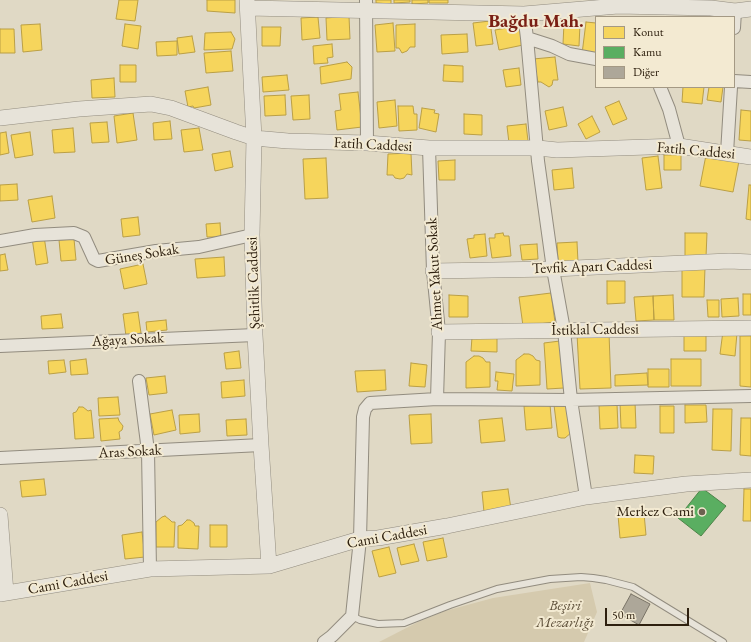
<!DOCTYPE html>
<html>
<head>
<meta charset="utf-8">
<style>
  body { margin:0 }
  #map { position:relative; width:751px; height:642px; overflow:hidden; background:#e0d9c5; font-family:"EB Garamond",serif }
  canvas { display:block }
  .legend { position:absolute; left:595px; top:16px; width:140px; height:72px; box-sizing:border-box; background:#f3ead2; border:1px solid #a49984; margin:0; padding:5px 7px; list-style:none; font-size:12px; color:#2e200f }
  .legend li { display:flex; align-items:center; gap:8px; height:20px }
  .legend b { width:20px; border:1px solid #a49984 }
  .scale { position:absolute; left:605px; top:608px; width:84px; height:18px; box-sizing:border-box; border:2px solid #2e200f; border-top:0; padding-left:5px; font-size:12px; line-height:14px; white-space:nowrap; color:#2e200f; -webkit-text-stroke:3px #f3ead2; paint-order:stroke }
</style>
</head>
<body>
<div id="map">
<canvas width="751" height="642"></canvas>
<ul class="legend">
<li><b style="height:11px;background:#f6d55c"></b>Konut</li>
<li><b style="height:11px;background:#5aae61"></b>Kamu</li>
<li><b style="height:11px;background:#ada799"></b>Diğer</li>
</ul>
<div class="scale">50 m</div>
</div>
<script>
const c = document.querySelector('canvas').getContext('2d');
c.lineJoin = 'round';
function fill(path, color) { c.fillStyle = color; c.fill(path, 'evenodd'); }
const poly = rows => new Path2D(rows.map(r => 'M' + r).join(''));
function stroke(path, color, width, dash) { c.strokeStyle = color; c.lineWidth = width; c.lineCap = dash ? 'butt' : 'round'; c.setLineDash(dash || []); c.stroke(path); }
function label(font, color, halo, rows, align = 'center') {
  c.font = font + ' "EB Garamond",serif'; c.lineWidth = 4; c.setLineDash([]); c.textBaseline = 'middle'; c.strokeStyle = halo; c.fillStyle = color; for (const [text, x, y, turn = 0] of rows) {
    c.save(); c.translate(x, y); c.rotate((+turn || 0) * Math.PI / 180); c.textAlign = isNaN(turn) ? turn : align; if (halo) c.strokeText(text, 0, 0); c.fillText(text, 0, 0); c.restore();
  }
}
fill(poly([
  [590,583,597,612,584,642,379,642,418,622,445,611,493,598]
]), '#d5caae');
const homes = poly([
  [119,0,138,0,135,21,116,19,119,0],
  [207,0,235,0,235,13,207,11,207,0],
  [376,0,391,0,391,4,376,3,376,0],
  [394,0,410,0,410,2,394,3,394,0],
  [412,0,428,0,428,3,412,4,412,0],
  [429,0,448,0,448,3,429,3,429,0],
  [349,16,350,39,327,40,326,18,349,16],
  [318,17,320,38,302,40,301,18,318,17],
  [490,21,493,44,476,46,473,23,490,21],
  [586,22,596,23,596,56,582,54,586,22],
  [393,23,395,51,377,52,375,25,393,23],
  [564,23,580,24,579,46,563,44,564,23],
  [40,24,42,50,23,52,21,25,40,24],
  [125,24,141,26,138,49,122,46,125,24],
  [415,24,415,47,410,47,407,51,402,53,399,48,396,48,396,25,415,24],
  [519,26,523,45,499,50,495,30,519,26],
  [262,27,281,27,280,46,262,46,262,27],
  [0,29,14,29,15,53,0,53,0,29],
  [231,32,235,39,232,49,204,50,205,33,231,32],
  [467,34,468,52,442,54,441,35,467,34],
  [192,36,195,52,179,54,177,38,192,36],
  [177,41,177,55,157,56,156,42,177,41],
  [332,44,333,57,327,58,328,63,314,64,313,46,332,44],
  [231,51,233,71,206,73,204,53,231,51],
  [555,57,558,80,553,80,552,85,549,87,541,82,538,82,533,59,555,57],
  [347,62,352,67,351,79,321,84,320,67,347,62],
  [120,65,136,65,136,82,120,82,120,65],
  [444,65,463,66,463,82,443,81,444,65],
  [519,68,521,85,506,87,503,70,519,68],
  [287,75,289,90,263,92,262,77,287,75],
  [114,78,115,97,92,98,91,80,114,78],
  [208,87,211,105,194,108,193,106,188,107,185,91,208,87],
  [683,87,704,87,702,104,682,102,683,87],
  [709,87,723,87,721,102,707,100,709,87],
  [358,92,362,127,337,130,335,111,341,110,339,94,358,92],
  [285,95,286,115,265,116,264,96,285,95],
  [309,95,310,119,293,120,291,96,309,95],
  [395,100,397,126,379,128,377,102,395,100],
  [619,101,627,119,613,125,605,107,619,101],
  [398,106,413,106,414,114,417,114,417,130,399,131,398,106],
  [563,107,567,126,549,130,545,111,563,107],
  [422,108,435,110,434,113,439,114,436,132,419,128,422,108],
  [741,110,751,111,751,141,739,140,741,110],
  [133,113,137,140,117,143,114,116,133,113],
  [464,114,482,115,482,135,464,134,464,114],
  [592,116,600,132,586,139,578,124,592,116],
  [170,121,172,139,154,140,153,123,170,121],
  [107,122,109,142,92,143,90,123,107,122],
  [526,124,528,141,509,143,507,126,526,124],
  [73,128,75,152,54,153,52,130,73,128],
  [199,128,203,150,184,152,181,130,199,128],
  [6,132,9,153,0,155,0,133,6,132],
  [30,132,33,155,15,158,11,135,30,132],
  [230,151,233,167,215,171,212,154,230,151],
  [411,153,412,175,407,174,404,178,400,179,395,178,393,175,387,175,388,154,411,153],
  [664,155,681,155,681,170,664,170,664,155],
  [706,155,739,161,733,192,700,186,706,155],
  [658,156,662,188,646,190,642,158,658,156],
  [326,158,328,198,305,199,303,159,326,158],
  [455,160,455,180,439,180,438,161,455,160],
  [572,168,574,188,554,190,552,170,572,168],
  [17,184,18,200,0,201,0,185,17,184],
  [749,185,751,185,751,220,746,219,749,185],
  [52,196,55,218,32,222,28,200,52,196],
  [138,217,140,235,123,237,121,219,138,217],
  [220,223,221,237,207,237,206,224,220,223],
  [503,233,504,236,509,236,511,256,492,258,489,238,495,238,495,234,503,233],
  [685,233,707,233,706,257,685,256,685,233],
  [485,234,487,256,470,258,467,239,474,238,474,235,485,234],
  [44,236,48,263,36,265,32,238,44,236],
  [74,239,76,260,61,261,59,240,74,239],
  [577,242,578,262,558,263,557,243,577,242],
  [537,244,538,259,522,260,520,245,537,244],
  [5,254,8,270,0,271,0,255,5,254],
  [224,257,225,276,197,278,195,259,224,257],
  [143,264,147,284,124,289,120,269,143,264],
  [682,267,705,267,704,297,682,297,682,267],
  [607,281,625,281,625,303,607,304,607,281],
  [551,293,555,322,523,326,519,297,551,293],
  [743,294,751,294,751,315,743,315,743,294],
  [449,295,468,296,468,317,449,317,449,295],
  [673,295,674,320,654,320,653,296,673,295],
  [653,296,654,320,636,321,634,297,653,296],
  [738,298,739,316,722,317,721,299,738,298],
  [707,300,719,300,719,317,708,317,707,300],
  [138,312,141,333,126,336,123,314,138,312],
  [61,314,63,328,42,329,41,316,61,314],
  [166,320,167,330,147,332,146,322,166,320],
  [723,331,737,333,735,356,720,354,723,331],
  [609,333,611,388,580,389,577,334,609,333],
  [684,334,706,334,706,351,684,351,684,334],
  [740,336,751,336,751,387,740,386,740,336],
  [472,337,497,337,497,352,471,351,472,337],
  [560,341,564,388,547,389,544,343,560,341],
  [239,351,241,368,226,369,224,353,239,351],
  [524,354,529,354,533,356,536,360,540,361,540,385,516,386,516,360,524,354],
  [474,356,479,356,483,358,486,362,490,362,490,387,466,388,466,362,474,356],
  [86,359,88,374,71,375,70,361,86,359],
  [671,359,701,359,701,386,671,386,671,359],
  [64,360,66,372,49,374,48,361,64,360],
  [411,363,427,365,425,387,409,386,411,363],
  [648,369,669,369,669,387,648,387,648,369],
  [385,370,386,390,357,392,355,371,385,370],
  [496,372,514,374,512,391,497,390,498,381,495,381,496,372],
  [647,373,648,385,615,386,615,375,647,373],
  [165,376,167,393,149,395,146,378,165,376],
  [244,380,245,396,222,398,221,382,244,380],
  [118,397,120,415,99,416,98,398,118,397],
  [635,402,636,428,621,428,620,403,635,402],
  [550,404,552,428,526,430,524,406,550,404],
  [567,404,572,432,565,438,561,438,558,437,554,405,567,404],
  [617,404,618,428,600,429,599,405,617,404],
  [685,405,706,405,707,422,685,423,685,405],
  [660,406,674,406,674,433,660,433,660,406],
  [79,407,83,407,88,411,91,410,94,438,75,439,73,413,76,412,79,407],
  [713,409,732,409,731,451,712,450,713,409],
  [172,410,176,430,154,435,150,414,172,410],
  [199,414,200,432,180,434,179,415,199,414],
  [431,414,432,443,411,444,409,415,431,414],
  [118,418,119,421,123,426,122,430,119,432,120,439,101,441,99,419,118,418],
  [502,418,505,441,481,443,479,420,502,418],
  [741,418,751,418,751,456,740,455,741,418],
  [246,419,247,435,227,436,226,420,246,419],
  [635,455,654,456,653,474,634,473,635,455],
  [44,479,46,495,22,497,20,481,44,479],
  [508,489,511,509,484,512,482,492,508,489],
  [744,489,751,489,751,521,743,521,744,489],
  [644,513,646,535,620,538,618,515,644,513],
  [165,516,170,520,172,522,175,522,174,547,156,547,156,522,162,517,165,516],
  [187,520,190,520,194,523,195,526,199,526,198,549,178,548,178,526,182,525,187,520],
  [210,525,227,525,227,547,210,547,210,525],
  [142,532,145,557,125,559,122,535,142,532],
  [443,538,447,557,427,561,423,542,443,538],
  [414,544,419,561,401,565,397,548,414,544],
  [389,547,396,573,379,577,372,551,389,547]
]);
fill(homes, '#f6d55c');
stroke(homes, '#ba9f45', 1);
const public = poly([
  [702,488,726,506,701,536,678,518,702,488]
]);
fill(public, '#5aae61');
stroke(public, '#4d8348', 1);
const building = poly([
  [631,594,650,604,639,625,620,614,631,594]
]);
fill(building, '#ada799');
stroke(building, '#797366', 1);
const service = poly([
  [352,616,360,620,378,624,404,623,450,605,497,589,550,579,581,577,593,578,606,580,633,587,723,642]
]);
const minor = poly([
  [366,0,367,143],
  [524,14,527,38,538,161,553,269,564,330,571,400,586,497],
  [734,28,735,11],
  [527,38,552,46,569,54,596,59],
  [734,81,751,82],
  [660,87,669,109,679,146],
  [429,148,433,271,439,332,437,399],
  [727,153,731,87],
  [0,241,35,235,74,233,84,237,94,259,98,261,156,251,199,247,252,235],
  [0,346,255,335],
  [139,381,148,451,150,569],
  [0,458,261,445],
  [324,642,332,636,352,616,360,539,363,417,365,409,370,403,437,399,571,400,751,396]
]);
const tertiary = poly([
  [247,0,254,138,252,235,255,335,261,445,269,566],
  [248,8,524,14,618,6,711,8,735,11,751,9],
  [0,118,79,109,151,104,171,108,236,132,254,138,288,141,367,143,429,148,538,148,557,150,679,146,751,157],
  [433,271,553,269,729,261,751,262],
  [439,332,751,328],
  [0,515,6,593],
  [0,594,150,569,269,566,360,539,378,538,447,526,586,497,686,484,751,480]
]);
stroke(service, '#928c7f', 8);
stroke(minor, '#928c7f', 14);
stroke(tertiary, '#928c7f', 16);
stroke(service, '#e7e3d9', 6);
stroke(minor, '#e7e3d9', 12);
stroke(tertiary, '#e7e3d9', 15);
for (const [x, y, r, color] of [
  [702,512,4,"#6c614f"]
]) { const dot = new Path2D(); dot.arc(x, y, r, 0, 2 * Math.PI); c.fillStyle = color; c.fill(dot); stroke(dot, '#f3ead2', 1.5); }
label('15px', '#2e200f', '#f3ead2', [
  ["Fatih Caddesi",373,145,3],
  ["Fatih Caddesi",696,151,5],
  ["Güneş Sokak",142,255,-9],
  ["Tevfik Aparı Caddesi",592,267,-2],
  ["Ahmet Yakut Sokak",435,274,-93],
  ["Şehitlik Caddesi",254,283,-92],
  ["İstiklal Caddesi",595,330,-1],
  ["Ağaya Sokak",128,340,-3],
  ["Aras Sokak",130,452,-3],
  ["Cami Caddesi",387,537,-10],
  ["Cami Caddesi",68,583,-10]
]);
label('15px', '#2e200f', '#f3ead2', [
  ["Merkez Cami",694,512]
], 'right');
label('italic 15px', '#5d4f39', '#f3ead2', [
  ["Beşiri",565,606],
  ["Mezarlığı",565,623]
]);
label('bold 19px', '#7a1f14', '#f3ead2', [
  ["Bağdu Mah.",536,22]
]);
</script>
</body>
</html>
